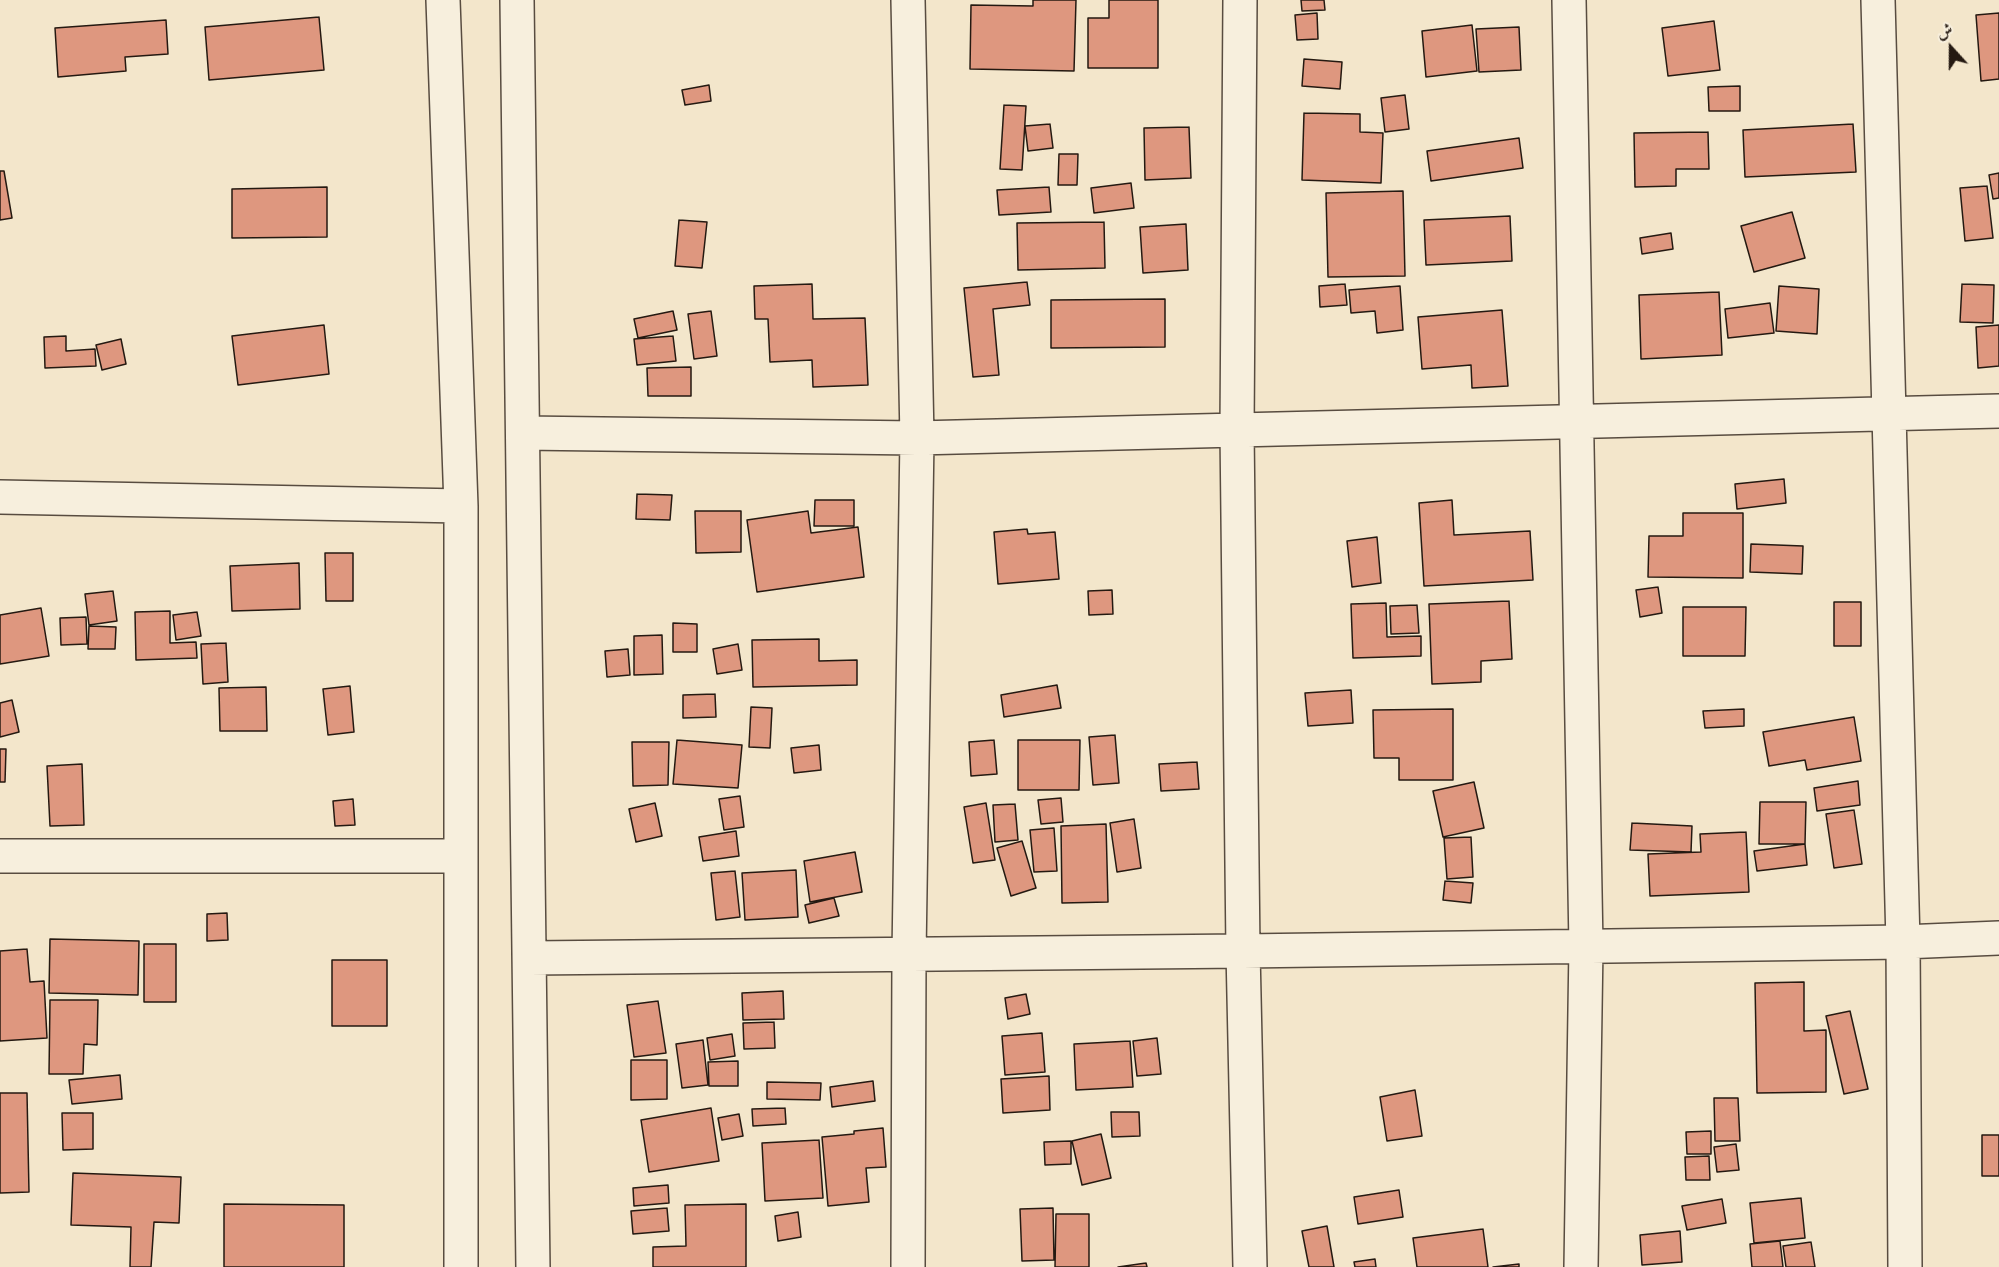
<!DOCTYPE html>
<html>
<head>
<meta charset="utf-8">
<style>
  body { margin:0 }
  #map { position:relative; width:1999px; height:1267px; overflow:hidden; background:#f3e6cb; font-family:"IM FELL Double Pica",Amiri,serif }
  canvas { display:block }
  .north { position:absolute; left:1921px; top:18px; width:60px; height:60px; -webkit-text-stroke:4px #f7efdd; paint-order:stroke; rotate:339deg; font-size:16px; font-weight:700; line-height:24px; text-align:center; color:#241911 }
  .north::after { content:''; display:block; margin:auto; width:21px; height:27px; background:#241911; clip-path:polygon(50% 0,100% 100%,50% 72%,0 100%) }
</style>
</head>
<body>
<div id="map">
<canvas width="1999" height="1267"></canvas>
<div class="north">ش</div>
</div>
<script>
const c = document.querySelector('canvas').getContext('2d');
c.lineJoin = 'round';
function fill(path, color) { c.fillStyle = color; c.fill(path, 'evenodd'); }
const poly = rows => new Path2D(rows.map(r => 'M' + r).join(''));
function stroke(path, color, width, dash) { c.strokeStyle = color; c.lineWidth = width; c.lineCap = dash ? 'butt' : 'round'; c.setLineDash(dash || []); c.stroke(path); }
const building = poly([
  [1033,0,1076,0,1074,71,970,69,971,5,1033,6,1033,0],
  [1109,0,1158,0,1158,68,1088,68,1088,18,1109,18,1109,0],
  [1301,0,1324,0,1325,10,1302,11,1301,0],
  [1317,13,1318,39,1297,40,1295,15,1317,13],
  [1999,13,1999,79,1981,81,1976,15,1999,13],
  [319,17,324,70,209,80,205,27,319,17],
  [166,20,168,54,125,57,126,71,58,77,55,28,166,20],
  [1714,21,1720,70,1668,76,1662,28,1714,21],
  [1472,25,1477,71,1426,77,1422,31,1472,25],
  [1519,27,1521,70,1479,72,1476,29,1519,27],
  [1304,59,1342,62,1340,89,1302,86,1304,59],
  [709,85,711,101,685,105,682,90,709,85],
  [1740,86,1740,111,1709,111,1708,87,1740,86],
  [1405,95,1409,129,1385,132,1381,98,1405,95],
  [1004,105,1026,106,1022,170,1000,169,1004,105],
  [1304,113,1360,114,1360,132,1383,133,1381,183,1302,180,1304,113],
  [1050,124,1053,148,1028,151,1025,126,1050,124],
  [1853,124,1856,172,1745,177,1743,130,1853,124],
  [1189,127,1191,178,1145,180,1144,128,1189,127],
  [1708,132,1709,169,1676,169,1676,186,1635,187,1634,133,1708,132],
  [1519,138,1523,168,1431,181,1427,151,1519,138],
  [1059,154,1078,154,1077,185,1058,185,1059,154],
  [0,171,4,171,12,218,0,220,0,171],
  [1999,173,1999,198,1993,199,1989,175,1999,173],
  [1131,183,1134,208,1094,213,1091,188,1131,183],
  [1987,186,1993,238,1965,241,1960,188,1987,186],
  [327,187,327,237,232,238,232,189,327,187],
  [1049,187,1051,212,999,215,997,190,1049,187],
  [1403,191,1405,276,1328,277,1326,193,1403,191],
  [1792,212,1805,258,1754,272,1741,226,1792,212],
  [1510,216,1512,261,1426,265,1424,220,1510,216],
  [679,220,707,222,702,268,675,266,679,220],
  [1104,222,1105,268,1018,270,1017,223,1104,222],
  [1186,224,1188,270,1143,273,1140,227,1186,224],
  [1671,233,1673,249,1642,254,1640,238,1671,233],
  [1027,282,1030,305,993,309,999,375,973,377,964,288,1027,282],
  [812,284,813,319,865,318,868,385,813,387,812,360,770,362,768,319,755,319,754,286,812,284],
  [1345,284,1347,305,1320,307,1319,286,1345,284],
  [1962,284,1994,285,1993,323,1960,322,1962,284],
  [1400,286,1403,330,1377,333,1375,311,1351,313,1349,290,1400,286],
  [1779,286,1819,289,1817,334,1776,331,1779,286],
  [1719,292,1722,355,1641,359,1639,295,1719,292],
  [1165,299,1165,347,1051,348,1051,300,1165,299],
  [1770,303,1774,333,1728,338,1725,309,1770,303],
  [1502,310,1508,386,1472,388,1471,365,1422,369,1418,317,1502,310],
  [673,311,677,330,638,338,634,319,673,311],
  [711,311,717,356,694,359,688,314,711,311],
  [324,325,329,374,238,385,232,336,324,325],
  [1999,325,1999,366,1978,368,1976,327,1999,325],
  [66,336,66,351,95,349,96,366,45,368,44,337,66,336],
  [673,336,676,361,637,365,634,339,673,336],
  [121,339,126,364,102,370,96,345,121,339],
  [691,367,691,396,648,396,647,368,691,367],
  [1784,479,1786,503,1737,509,1735,484,1784,479],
  [637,494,672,495,670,520,636,519,637,494],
  [815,500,854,500,854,526,814,526,815,500],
  [1452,500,1454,535,1530,531,1533,580,1424,586,1419,503,1452,500],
  [695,511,741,511,741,552,696,553,695,511],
  [808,511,811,533,858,527,864,577,757,592,747,520,808,511],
  [1683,513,1743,513,1743,578,1648,577,1649,536,1683,536,1683,513],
  [1027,529,1028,534,1055,532,1059,579,998,584,994,532,1027,529],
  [1377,537,1381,583,1352,587,1347,541,1377,537],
  [1751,544,1803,546,1802,574,1750,572,1751,544],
  [325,553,353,553,353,601,326,601,325,553],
  [299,563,300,609,232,611,230,566,299,563],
  [1658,587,1662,613,1640,617,1636,590,1658,587],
  [1112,590,1113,614,1089,615,1088,591,1112,590],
  [113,591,117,621,89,625,85,594,113,591],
  [1509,601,1512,659,1481,661,1481,682,1432,684,1429,604,1509,601],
  [1834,602,1861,602,1861,646,1834,646,1834,602],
  [1386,603,1387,637,1421,636,1421,656,1353,658,1351,604,1386,603],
  [1417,605,1419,633,1391,634,1390,606,1417,605],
  [1683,607,1746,607,1745,656,1683,656,1683,607],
  [41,608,49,656,0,664,0,615,41,608],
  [170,611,170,643,196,642,197,658,136,660,135,612,170,611],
  [197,612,201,636,176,640,173,615,197,612],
  [86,617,87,644,61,645,60,618,86,617],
  [673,623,697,624,697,652,673,652,673,623],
  [89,626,116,627,115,649,88,649,89,626],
  [662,635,663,674,634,675,634,636,662,635],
  [819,639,819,661,857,660,857,685,753,687,752,640,819,639],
  [226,643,228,682,203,684,201,644,226,643],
  [738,644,742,670,717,674,713,649,738,644],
  [628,649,630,675,607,677,605,651,628,649],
  [1057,685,1061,708,1004,717,1001,695,1057,685],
  [350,686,354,732,328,735,323,689,350,686],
  [266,687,267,731,220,731,219,688,266,687],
  [1351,690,1353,723,1308,726,1305,693,1351,690],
  [715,694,716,717,683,718,683,695,715,694],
  [12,700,19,732,0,737,0,703,12,700],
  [751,707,772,708,770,748,749,747,751,707],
  [1453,709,1453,780,1399,780,1399,758,1374,758,1373,710,1453,709],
  [1744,709,1744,726,1705,728,1703,711,1744,709],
  [1854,717,1861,761,1807,770,1805,760,1769,766,1763,732,1854,717],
  [1115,735,1119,783,1093,785,1089,737,1115,735],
  [677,740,742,745,738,788,673,784,677,740],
  [994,740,997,774,971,776,969,742,994,740],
  [1018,740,1080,740,1079,790,1018,790,1018,740],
  [632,742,669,742,668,785,633,786,632,742],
  [819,745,821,770,794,773,791,748,819,745],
  [0,749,6,749,5,782,0,782,0,749],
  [1197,762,1199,789,1161,791,1159,764,1197,762],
  [82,764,84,825,50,826,47,766,82,764],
  [1858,781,1860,805,1817,811,1814,788,1858,781],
  [1474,782,1484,828,1443,837,1433,791,1474,782],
  [740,796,744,827,724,830,719,799,740,796],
  [1061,798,1063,822,1041,824,1038,800,1061,798],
  [353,799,355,825,335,826,333,801,353,799],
  [1760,802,1806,802,1805,844,1759,844,1760,802],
  [655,803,662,836,636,842,629,809,655,803],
  [986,803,995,860,973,863,964,807,986,803],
  [1015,804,1018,840,995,842,993,805,1015,804],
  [1854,810,1862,864,1834,868,1826,814,1854,810],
  [1134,819,1141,868,1117,872,1110,823,1134,819],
  [1632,823,1692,826,1691,852,1630,850,1632,823],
  [1106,824,1108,902,1062,903,1061,826,1106,824],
  [1054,828,1057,871,1034,872,1030,830,1054,828],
  [736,831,739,856,703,861,699,837,736,831],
  [1746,832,1749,892,1650,896,1648,854,1701,852,1700,834,1746,832],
  [1471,837,1473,877,1447,879,1444,838,1471,837],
  [1022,841,1036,888,1011,896,997,848,1022,841],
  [1805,844,1807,865,1757,871,1754,851,1805,844],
  [855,852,862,892,810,902,804,861,855,852],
  [796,870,798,917,745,920,742,873,796,870],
  [735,871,740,917,716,920,711,873,735,871],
  [1445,881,1473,883,1471,903,1443,900,1445,881],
  [834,898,839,916,809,923,805,905,834,898],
  [227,913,228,940,207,941,207,914,227,913],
  [50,939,139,941,138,995,49,993,50,939],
  [144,944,176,944,176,1002,144,1002,144,944],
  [27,949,30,982,44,981,47,1038,0,1041,0,951,27,949],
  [332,960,387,960,387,1026,332,1026,332,960],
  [1804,982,1804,1031,1826,1030,1826,1092,1757,1093,1755,983,1804,982],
  [783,991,784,1019,743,1020,742,993,783,991],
  [1026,994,1030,1014,1008,1019,1005,998,1026,994],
  [50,1000,98,1000,97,1045,84,1044,83,1074,49,1074,50,1000],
  [658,1001,666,1053,634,1057,627,1005,658,1001],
  [1850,1011,1868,1089,1844,1094,1826,1016,1850,1011],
  [774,1022,775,1048,744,1049,743,1023,774,1022],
  [1042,1033,1045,1072,1005,1075,1002,1036,1042,1033],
  [732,1034,735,1056,710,1060,707,1038,732,1034],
  [1157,1038,1161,1074,1137,1076,1133,1041,1157,1038],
  [703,1040,708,1085,682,1088,676,1044,703,1040],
  [1130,1041,1133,1087,1076,1090,1074,1044,1130,1041],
  [631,1060,667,1060,667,1099,631,1100,631,1060],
  [738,1061,738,1086,709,1086,708,1062,738,1061],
  [120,1075,122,1099,72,1104,69,1080,120,1075],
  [1049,1076,1050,1110,1003,1113,1001,1079,1049,1076],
  [873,1081,875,1101,832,1107,830,1087,873,1081],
  [767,1082,821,1083,820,1100,767,1099,767,1082],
  [1415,1090,1422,1136,1387,1141,1380,1097,1415,1090],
  [0,1093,27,1093,29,1192,0,1193,0,1093],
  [1714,1098,1738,1098,1740,1141,1715,1141,1714,1098],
  [711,1108,719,1161,649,1172,641,1120,711,1108],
  [785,1108,786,1124,753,1126,752,1109,785,1108],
  [1111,1112,1139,1112,1140,1136,1112,1137,1111,1112],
  [62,1113,93,1113,93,1149,63,1150,62,1113],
  [739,1114,743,1136,722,1140,718,1118,739,1114],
  [883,1128,886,1167,866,1168,869,1202,828,1206,822,1137,854,1134,854,1131,883,1128],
  [1711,1131,1711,1154,1687,1154,1686,1132,1711,1131],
  [1101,1134,1111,1178,1082,1185,1072,1141,1101,1134],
  [1982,1135,1999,1135,1999,1176,1982,1176,1982,1135],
  [819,1140,823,1198,765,1201,762,1143,819,1140],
  [1071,1141,1071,1164,1045,1165,1044,1142,1071,1141],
  [1736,1144,1739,1170,1717,1172,1714,1147,1736,1144],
  [1709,1156,1710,1180,1686,1180,1685,1157,1709,1156],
  [73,1173,181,1177,179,1223,154,1222,151,1267,130,1267,131,1227,71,1225,73,1173],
  [668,1185,669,1203,634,1206,633,1188,668,1185],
  [1399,1190,1403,1217,1358,1224,1354,1197,1399,1190],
  [1801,1198,1805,1238,1754,1243,1750,1203,1801,1198],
  [1722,1199,1726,1223,1687,1230,1682,1206,1722,1199],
  [224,1204,344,1205,344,1267,224,1267,224,1204],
  [746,1204,746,1267,653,1267,653,1247,686,1246,685,1205,746,1204],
  [667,1208,669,1231,633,1234,631,1211,667,1208],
  [1053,1208,1054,1260,1022,1261,1020,1209,1053,1208],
  [798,1212,801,1237,778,1241,775,1216,798,1212],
  [1056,1214,1089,1214,1089,1267,1055,1267,1056,1214],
  [1327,1226,1334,1267,1309,1267,1302,1231,1327,1226],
  [1483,1229,1488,1267,1417,1267,1413,1238,1483,1229],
  [1680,1231,1682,1262,1642,1265,1640,1235,1680,1231],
  [1780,1241,1783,1267,1752,1267,1750,1244,1780,1241],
  [1811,1242,1815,1267,1786,1267,1783,1246,1811,1242],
  [1375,1259,1376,1267,1355,1267,1354,1262,1375,1259],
  [1146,1263,1147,1267,1118,1267,1146,1263],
  [1519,1264,1519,1267,1493,1267,1519,1264]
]);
fill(building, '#de977f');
stroke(building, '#241911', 1.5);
const minor = poly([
  [443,0,461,506,461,1267],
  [517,0,533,1267],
  [908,0,917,438,909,954,908,1267],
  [1240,0,1237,430,1243,951,1250,1267],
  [1569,0,1586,946,1581,1267],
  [1878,0,1903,942,1905,1267],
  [523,433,917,438,1999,411],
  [0,497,461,506],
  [0,856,461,856],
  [530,958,1243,951,1903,942,1999,938]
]);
stroke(minor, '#584c40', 36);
stroke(minor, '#f7efdd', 33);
</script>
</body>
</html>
